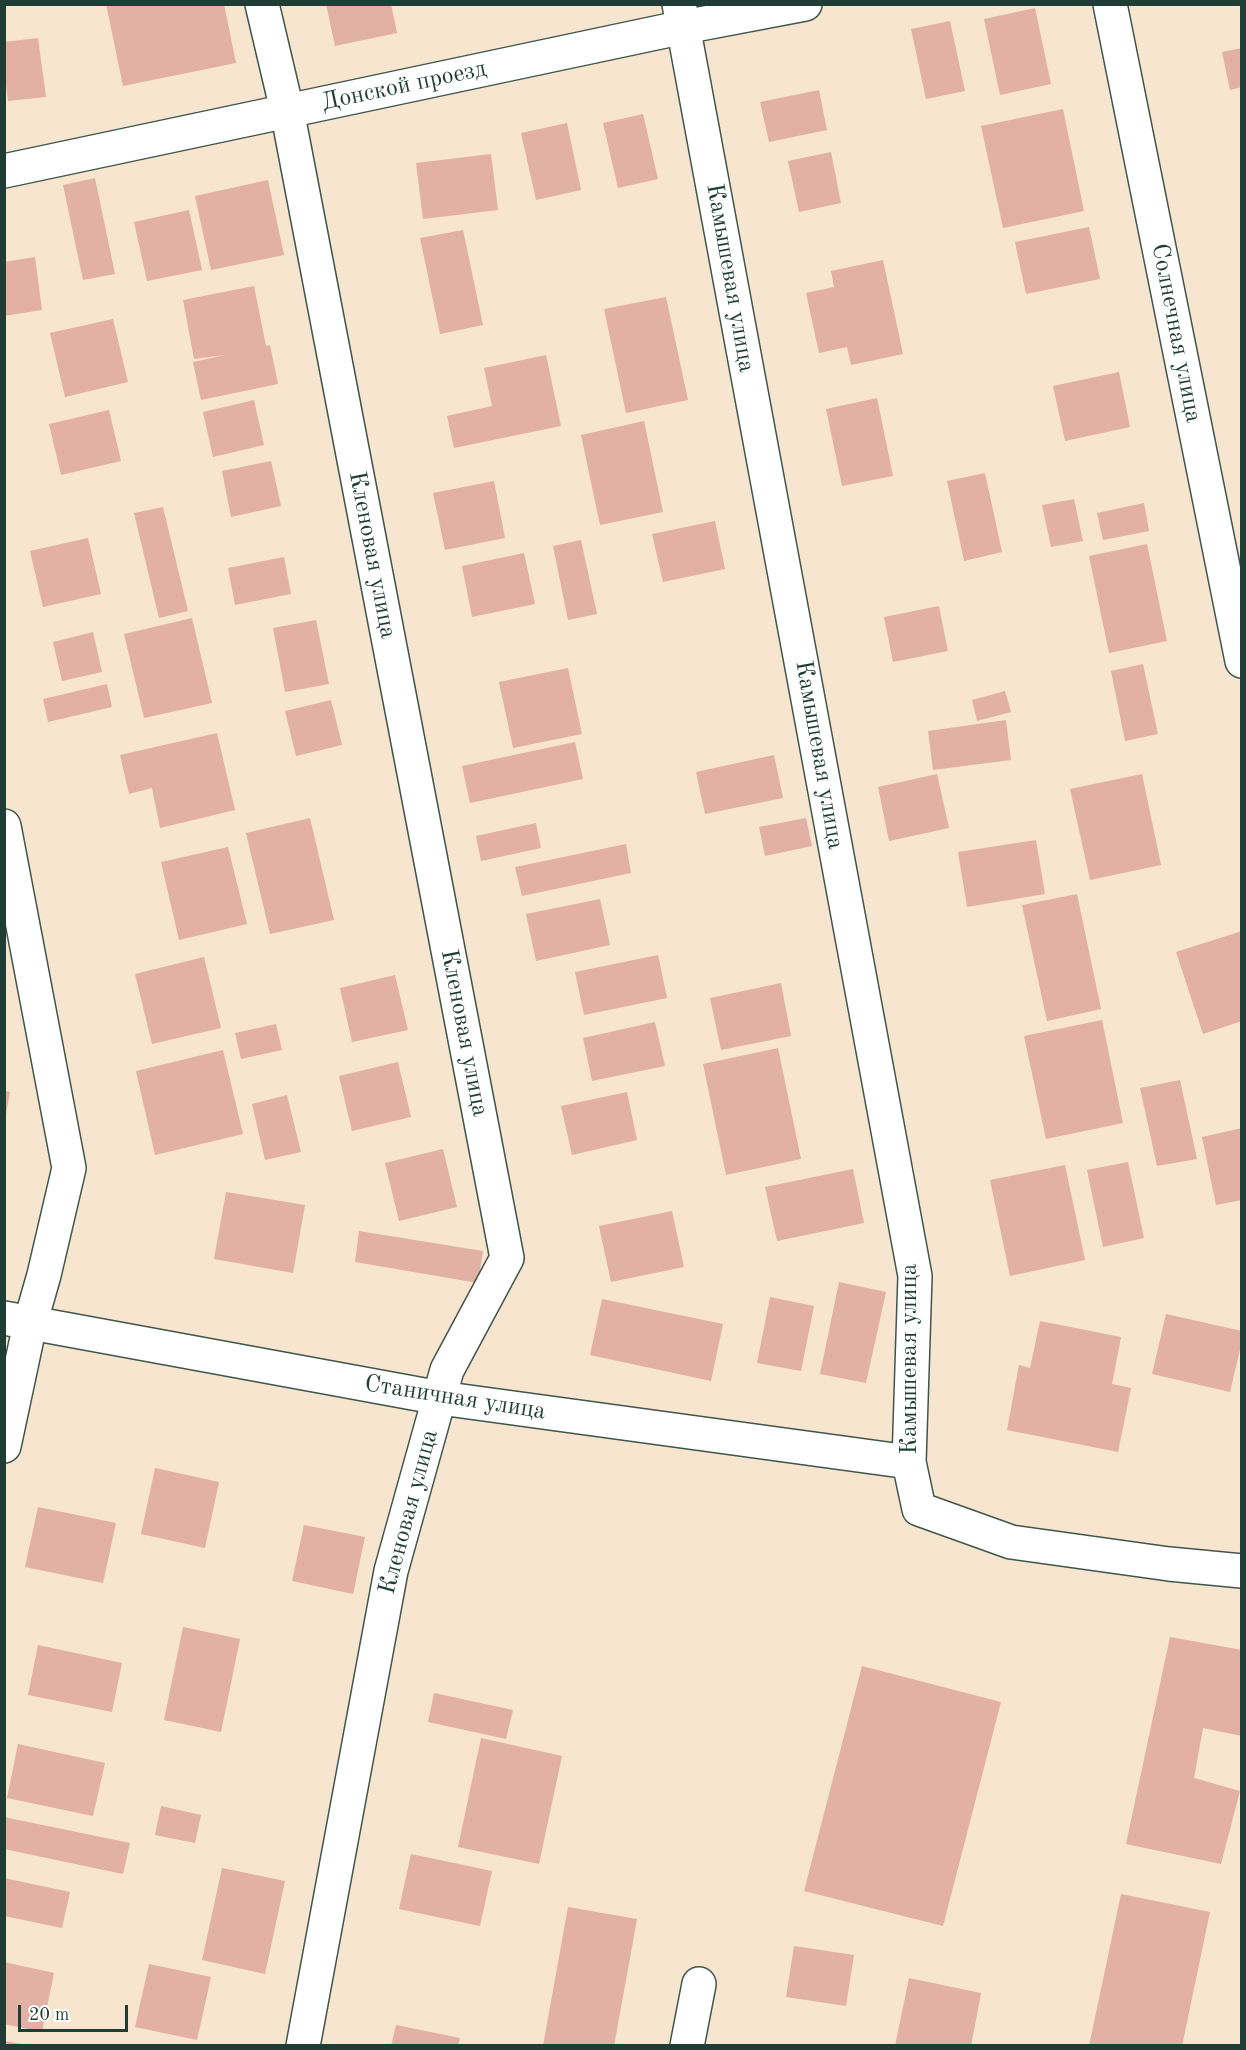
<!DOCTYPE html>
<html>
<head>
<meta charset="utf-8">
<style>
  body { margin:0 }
  #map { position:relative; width:1246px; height:2050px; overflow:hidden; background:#f7e5cf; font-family:"Old Standard TT",serif }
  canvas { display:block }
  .frame { position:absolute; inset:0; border:6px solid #1f3d34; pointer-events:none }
  .scale { position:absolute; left:18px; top:2005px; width:110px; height:27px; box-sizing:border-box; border:3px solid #1f3d34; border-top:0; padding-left:8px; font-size:18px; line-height:21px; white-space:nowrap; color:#1f3d34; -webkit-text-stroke:4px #fff; paint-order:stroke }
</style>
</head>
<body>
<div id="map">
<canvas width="1246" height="2050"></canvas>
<div class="frame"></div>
<div class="scale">20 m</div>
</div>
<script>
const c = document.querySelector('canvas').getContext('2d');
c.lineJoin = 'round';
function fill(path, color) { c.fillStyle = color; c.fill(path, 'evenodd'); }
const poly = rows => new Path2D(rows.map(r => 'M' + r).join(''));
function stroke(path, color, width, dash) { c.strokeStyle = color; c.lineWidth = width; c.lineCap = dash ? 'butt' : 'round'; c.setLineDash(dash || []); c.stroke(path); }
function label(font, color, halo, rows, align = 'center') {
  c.font = font + ' "Old Standard TT",serif'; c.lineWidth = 5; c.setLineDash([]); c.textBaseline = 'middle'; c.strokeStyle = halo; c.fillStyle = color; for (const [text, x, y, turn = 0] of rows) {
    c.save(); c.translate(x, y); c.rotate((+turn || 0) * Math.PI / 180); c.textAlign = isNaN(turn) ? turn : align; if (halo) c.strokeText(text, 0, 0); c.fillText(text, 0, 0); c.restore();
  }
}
fill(poly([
  [106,4,224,4,236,63,123,86],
  [326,4,391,4,397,33,335,46],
  [1035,8,1051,84,1000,95,984,19],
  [950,21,965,91,926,99,911,29],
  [38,38,46,97,8,101,4,70,4,42],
  [1242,48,1242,87,1230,90,1222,52],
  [819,90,827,130,769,142,760,102],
  [1063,109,1084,211,1003,228,981,126],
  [643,114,658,179,618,188,603,123],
  [567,123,581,190,536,200,521,133],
  [831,152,841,203,799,212,788,161],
  [491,154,498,210,423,219,416,163],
  [95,178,115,274,83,280,63,185],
  [268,180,284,255,211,270,195,196],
  [189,210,202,270,147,281,134,222],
  [1089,227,1100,279,1026,294,1015,242],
  [463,230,483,325,440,334,420,238],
  [35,257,42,310,4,316,4,262],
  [883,260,903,354,851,365,847,347,819,353,806,293,834,287,831,271],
  [254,286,266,346,270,345,278,384,201,400,193,362,225,355,194,359,183,300],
  [666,297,688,400,626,413,604,309],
  [113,319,128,382,65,397,50,333],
  [546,355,561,426,454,448,447,416,492,406,484,368],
  [1119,372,1130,427,1065,441,1053,386],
  [877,398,893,476,842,486,826,409],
  [254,400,264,445,213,457,203,412],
  [109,410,121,461,61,475,49,424],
  [644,421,663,512,600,525,581,435],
  [271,461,281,506,231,517,222,471],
  [985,473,1002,552,964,561,947,481],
  [494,481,505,538,445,550,433,493],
  [1074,499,1083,541,1051,547,1042,505],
  [1144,503,1149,531,1103,540,1097,513],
  [163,507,188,611,159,618,134,513],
  [715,521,725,569,663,582,652,534],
  [88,538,101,594,43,607,30,551],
  [581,540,597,614,568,620,553,546],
  [1147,544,1167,641,1109,653,1089,556],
  [524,553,535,604,472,617,462,566],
  [284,557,291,594,235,605,228,568],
  [939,606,948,651,893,662,884,617],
  [192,618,212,703,144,718,124,634],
  [316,620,329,684,285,692,273,628],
  [93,632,102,672,62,681,53,642],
  [1143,664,1158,734,1125,741,1111,671],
  [568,668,582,734,513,748,499,682],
  [107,684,112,707,48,722,43,699],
  [1005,691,1011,712,977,721,972,700],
  [331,700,342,745,296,756,285,711],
  [1006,720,1011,760,933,770,928,731],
  [217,733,235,810,160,828,152,788,129,794,120,755],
  [575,742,583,779,470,803,462,766],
  [774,755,783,798,705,814,696,772],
  [937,774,949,828,889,841,878,787],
  [1142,774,1161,865,1090,880,1070,789],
  [310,818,334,920,270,934,246,833],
  [806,818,812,846,765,856,759,827],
  [536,823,541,848,481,861,476,836],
  [1036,840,1045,894,967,907,958,852],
  [626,844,631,873,522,896,515,867],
  [228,847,247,924,179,940,161,862],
  [1077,894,1101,1009,1047,1021,1022,905],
  [600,899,610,945,536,961,526,914],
  [1242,931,1242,1021,1203,1034,1176,952],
  [658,955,667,998,584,1015,575,972],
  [204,957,221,1028,152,1044,135,974],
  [395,975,408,1030,352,1042,340,988],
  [781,983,791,1036,721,1050,710,998],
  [1102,1020,1123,1123,1046,1139,1024,1036],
  [655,1022,665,1066,592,1081,583,1038],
  [276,1024,282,1050,241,1059,235,1033],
  [778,1048,801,1159,726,1175,703,1064],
  [223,1050,243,1134,155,1155,136,1071],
  [398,1062,411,1117,352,1131,339,1076],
  [1180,1080,1197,1159,1157,1166,1140,1088],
  [4,1091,10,1092,6,1114,4,1114],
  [627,1092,637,1140,572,1155,561,1106],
  [287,1095,301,1152,265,1160,252,1104],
  [1242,1128,1242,1200,1216,1205,1202,1137],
  [443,1149,457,1207,399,1221,385,1163],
  [1128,1162,1144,1238,1103,1247,1087,1170],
  [1065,1165,1085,1260,1010,1276,990,1180],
  [853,1169,864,1223,777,1241,765,1187],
  [226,1192,305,1205,293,1273,214,1259],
  [672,1211,684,1267,611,1282,599,1226],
  [359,1231,483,1251,478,1283,355,1262],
  [839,1282,886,1292,866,1383,820,1374],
  [770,1297,814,1306,801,1371,757,1363],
  [602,1299,723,1324,711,1381,590,1355],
  [1166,1314,1242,1331,1242,1341,1230,1392,1152,1374],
  [1040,1321,1121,1337,1112,1384,1131,1388,1118,1452,1007,1430,1019,1365,1030,1368],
  [155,1468,219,1482,205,1548,141,1534],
  [38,1507,116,1523,103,1583,25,1567],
  [304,1525,365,1537,353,1594,292,1581],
  [183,1627,240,1639,221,1732,164,1720],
  [1170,1637,1242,1650,1242,1736,1203,1728,1194,1778,1240,1791,1221,1864,1126,1844],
  [38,1645,122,1663,112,1712,28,1695],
  [862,1666,1001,1702,943,1926,804,1891],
  [434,1693,513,1710,506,1739,428,1722],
  [481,1738,562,1756,539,1864,458,1847],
  [18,1744,105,1763,93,1816,7,1798],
  [161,1806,201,1815,195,1843,155,1835],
  [4,1817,130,1843,123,1874,4,1849],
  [411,1854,492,1871,480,1926,399,1909],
  [222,1868,285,1881,265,1974,202,1960],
  [4,1878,70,1892,62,1928,4,1916],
  [1121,1894,1210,1912,1182,2046,1089,2046],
  [568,1907,637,1919,614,2046,543,2046],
  [794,1946,854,1955,846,2006,786,1997],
  [4,1962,54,1973,42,2032,4,2024],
  [149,1964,211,1977,197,2040,135,2027],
  [909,1978,981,1993,971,2046,895,2046],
  [396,2025,460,2038,458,2046,391,2046],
  [4,2041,22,2044,21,2046,4,2046]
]), '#e2b0a4');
const minor = poly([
  [262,4,287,110,507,1258,447,1370,391,1571,303,2046],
  [679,4,915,1276,909,1462,919,1509,1011,1542,1169,1564,1242,1571],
  [1110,4,1242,661],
  [4,171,684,27,805,4],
  [4,826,69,1168,44,1275,30,1324,4,1446],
  [4,1318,440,1398,909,1462],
  [687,2046,699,1984]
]);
stroke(minor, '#3f564b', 36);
stroke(minor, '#fff', 33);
label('24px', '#1f3d34', '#fff', [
  ["Донской проезд",404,86,-12],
  ["Камышевая улица",730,278,80],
  ["Солнечная улица",1176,333,79],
  ["Кленовая улица",372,555,79],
  ["Камышевая улица",819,755,80],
  ["Кленовая улица",464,1033,79],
  ["Камышевая улица",910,1359,-90],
  ["Станичная улица",455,1398,9],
  ["Кленовая улица",409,1512,-75]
]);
</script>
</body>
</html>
